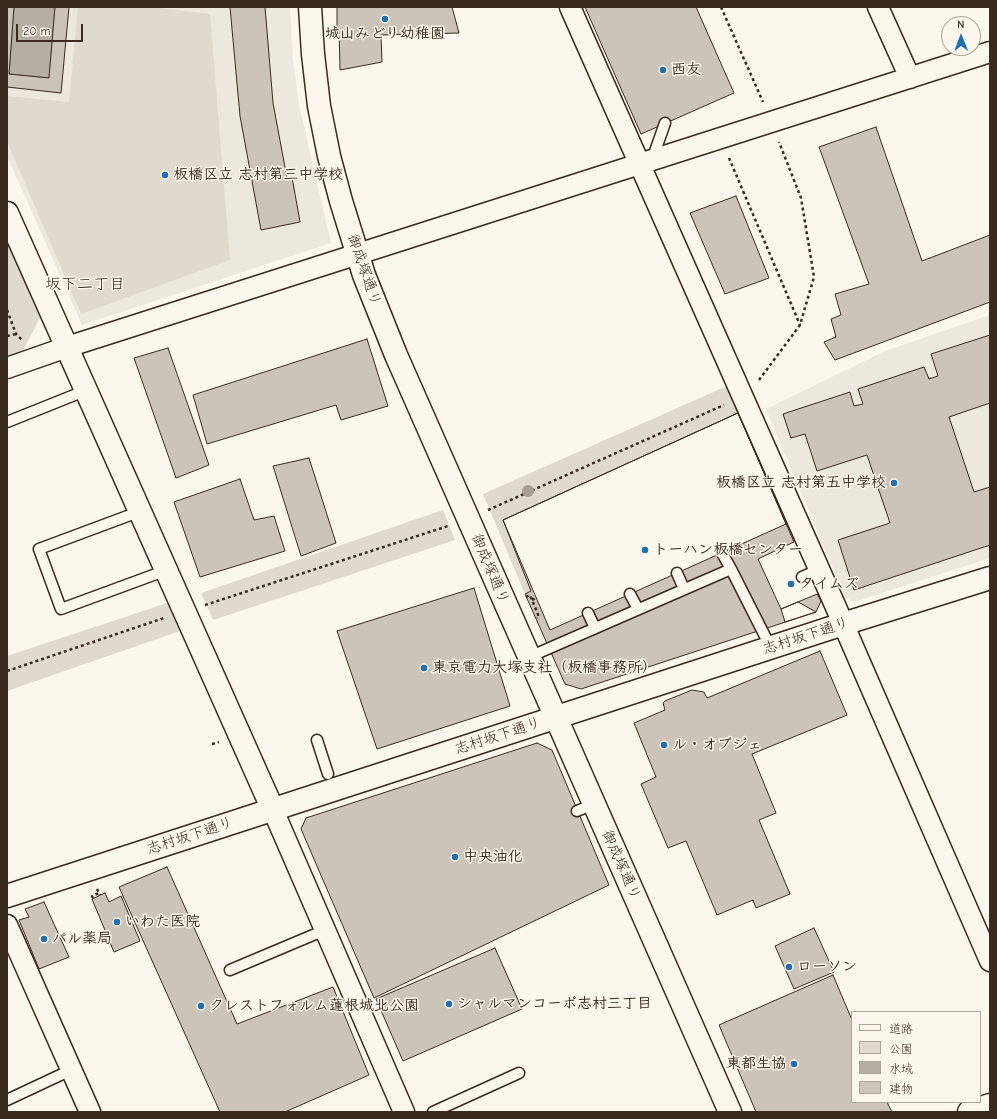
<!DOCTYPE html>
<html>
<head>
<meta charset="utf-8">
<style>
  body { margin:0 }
  #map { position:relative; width:997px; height:1119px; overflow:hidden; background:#fbf7ec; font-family:"Comic Neue","Klee One",sans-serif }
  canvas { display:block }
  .frame { position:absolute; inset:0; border:8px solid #3b2a1e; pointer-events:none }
  .legend { position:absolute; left:851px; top:1011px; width:130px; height:92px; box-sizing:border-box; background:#fbf7ec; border:1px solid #aea59a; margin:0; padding:5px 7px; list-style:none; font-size:12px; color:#3b2a1e }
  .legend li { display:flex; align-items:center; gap:8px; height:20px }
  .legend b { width:20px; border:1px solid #aea59a }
  .north { position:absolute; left:941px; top:16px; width:40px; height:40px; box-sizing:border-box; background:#fbf7ec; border:1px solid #aea59a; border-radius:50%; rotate:359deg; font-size:11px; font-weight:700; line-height:16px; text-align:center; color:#3b2a1e }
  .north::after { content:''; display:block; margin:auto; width:14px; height:18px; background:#1f6fb2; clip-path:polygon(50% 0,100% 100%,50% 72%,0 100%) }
  .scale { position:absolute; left:16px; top:24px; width:67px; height:18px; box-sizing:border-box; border:2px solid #3b2a1e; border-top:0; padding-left:5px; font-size:12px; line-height:14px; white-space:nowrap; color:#3b2a1e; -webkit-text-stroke:3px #fbf7ec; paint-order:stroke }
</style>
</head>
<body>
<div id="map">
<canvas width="997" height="1119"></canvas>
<div class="frame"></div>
<ul class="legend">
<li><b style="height:5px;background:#fbf7ec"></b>道路</li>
<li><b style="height:11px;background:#dfd9ce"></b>公園</li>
<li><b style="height:11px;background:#b6aea2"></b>水域</li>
<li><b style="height:11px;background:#ccc4b9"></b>建物</li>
</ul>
<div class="north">N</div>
<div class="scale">20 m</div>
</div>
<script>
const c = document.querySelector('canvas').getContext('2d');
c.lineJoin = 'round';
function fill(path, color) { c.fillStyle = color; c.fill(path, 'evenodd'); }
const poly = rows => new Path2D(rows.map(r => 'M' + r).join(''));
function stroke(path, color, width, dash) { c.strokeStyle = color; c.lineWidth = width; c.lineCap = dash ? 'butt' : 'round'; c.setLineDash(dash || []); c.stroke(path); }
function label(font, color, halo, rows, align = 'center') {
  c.font = font + ' "Comic Neue","Klee One",sans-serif'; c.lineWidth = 3; c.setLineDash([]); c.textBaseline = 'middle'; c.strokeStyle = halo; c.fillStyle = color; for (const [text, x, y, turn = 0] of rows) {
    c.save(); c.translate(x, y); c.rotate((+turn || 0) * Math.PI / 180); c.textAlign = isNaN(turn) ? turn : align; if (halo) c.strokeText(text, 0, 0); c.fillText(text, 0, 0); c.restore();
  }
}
fill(poly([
  [7,7,290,7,293,60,299,105,331,243,82,325,7,156],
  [990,315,990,558,854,602,845,597,766,409,885,351]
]), '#ede8dd');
fill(poly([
  [78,7,150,7,210,14,230,260,81,314,7,141,7,96,69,102],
  [7,242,40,318,21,354,7,358],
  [727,386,738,413,503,520,531,591,525,594,483,494],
  [443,510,455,540,213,620,201,593],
  [167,603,180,631,7,691,7,656]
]), '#dfd9ce');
const water = poly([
  [14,7,55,7,49,78,9,74,14,7]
]);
fill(water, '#b6aea2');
stroke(water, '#85796d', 1);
const building = poly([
  [7,7,14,7,9,74,49,78,55,7,69,7,61,93,7,87,7,7],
  [230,7,265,7,273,103,287,178,292,177,300,222,261,230,240,116,230,7],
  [337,7,452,7,459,33,381,35,382,62,340,70,339,28,337,28,337,7],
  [585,7,696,7,734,93,641,134,585,7],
  [876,127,922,261,990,235,990,302,835,360,824,342,836,337,831,319,841,315,835,294,869,284,819,147,876,127],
  [736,196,769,278,725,294,690,213,736,196],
  [990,335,990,403,949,417,974,492,990,487,990,545,854,590,838,540,890,523,867,455,817,471,805,434,791,438,783,414,850,392,854,406,863,404,858,389,924,367,929,379,938,376,931,354,990,335],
  [367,339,388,406,341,420,336,405,207,444,193,395,367,339],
  [168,348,209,465,176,478,134,358,168,348],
  [738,413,794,542,758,559,781,609,817,594,821,601,816,612,581,689,565,684,525,594,531,591,503,520,738,413],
  [738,413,786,524,550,630,503,520,738,413],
  [309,458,336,543,301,556,273,466,309,458],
  [240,479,254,520,274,516,285,551,200,577,174,502,240,479],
  [474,588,510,706,377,749,337,631,474,588],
  [798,602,816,612,785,622,781,609,798,602],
  [820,651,847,715,752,754,776,813,759,820,790,894,756,908,753,900,717,915,686,841,668,848,641,784,656,777,634,723,665,710,663,703,665,701,692,690,704,692,707,698,820,651],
  [537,743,552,750,609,885,374,998,301,829,306,818,537,743],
  [167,867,237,1024,333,987,369,1075,285,1112,220,1112,119,887,167,867],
  [105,893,109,902,121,896,140,941,114,952,92,899,105,893],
  [44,902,69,957,39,969,19,920,29,917,25,909,44,902],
  [814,928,834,972,794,989,775,946,814,928],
  [495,948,522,1009,403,1061,376,999,495,948],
  [833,975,852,1020,852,1102,887,1102,892,1112,756,1112,719,1025,833,975]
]);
fill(building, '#ccc4b9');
stroke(building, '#3b2a1e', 1);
const service = poly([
  [652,160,665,123],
  [7,422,87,390],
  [141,511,39,549,61,609,167,570],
  [731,569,771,648],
  [677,573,684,589],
  [802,577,818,570],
  [630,594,638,609],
  [588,613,595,628],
  [529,657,731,569,722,553],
  [317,740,328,774],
  [577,811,594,804],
  [230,970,325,930],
  [7,1100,71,1070],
  [433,1112,519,1073]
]);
const minor = poly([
  [570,7,835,605,990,961],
  [878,7,910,78],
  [7,368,67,347,990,52],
  [273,810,404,1112],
  [7,925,90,1112]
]);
const tertiary = poly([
  [310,7,313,54,319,106,329,156,341,201,364,275,396,355,730,1112],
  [7,213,273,810],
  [7,896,843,624,990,578],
  [969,1112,990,1105]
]);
stroke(service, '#3b2a1e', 13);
stroke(minor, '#3b2a1e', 23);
stroke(tertiary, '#3b2a1e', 25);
stroke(poly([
  [721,7,763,102],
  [729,158,800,325],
  [7,310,16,334,22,340],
  [7,336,16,334],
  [759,380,800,325,814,277,801,198,779,142],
  [488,510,724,405],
  [526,597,530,595,539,617,537,618],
  [532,600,536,598],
  [205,605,448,526],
  [7,671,164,618],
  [212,744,219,742],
  [97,889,100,895],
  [93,898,92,896,99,893]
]), '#3b2a1e', 2.5, [3, 3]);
stroke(service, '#fbf7ec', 10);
stroke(minor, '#fbf7ec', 20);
stroke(tertiary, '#fbf7ec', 22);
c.fillStyle = '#a89e93';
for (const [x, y] of [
  [528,491]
]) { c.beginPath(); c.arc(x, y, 6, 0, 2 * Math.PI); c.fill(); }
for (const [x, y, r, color] of [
  [385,19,4,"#1f6fb2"],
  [663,70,4,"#1f6fb2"],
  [165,175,4,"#1f6fb2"],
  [894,483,4,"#1f6fb2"],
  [645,550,4,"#1f6fb2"],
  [791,584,4,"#1f6fb2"],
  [424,668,4,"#1f6fb2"],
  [664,745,4,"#1f6fb2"],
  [455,857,4,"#1f6fb2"],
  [117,922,4,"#1f6fb2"],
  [44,939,4,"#1f6fb2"],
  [789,967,4,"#1f6fb2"],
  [449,1004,4,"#1f6fb2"],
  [201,1006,4,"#1f6fb2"],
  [794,1064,4,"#1f6fb2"]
]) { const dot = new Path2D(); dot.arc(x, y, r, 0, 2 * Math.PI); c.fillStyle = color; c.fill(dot); stroke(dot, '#fbf7ec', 1.5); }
label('bold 15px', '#3b2a1e', '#fbf7ec', [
  ["城山みどり幼稚園",385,34,"center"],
  ["西友",671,70],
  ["板橋区立 志村第三中学校",173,175],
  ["板橋区立 志村第五中学校",886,483,"right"],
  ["トーハン板橋センター",653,550],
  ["タイムズ",799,584],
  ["東京電力大塚支社（板橋事務所）",432,668],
  ["ル・オブジェ",672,745],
  ["中央油化",463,857],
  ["いわた医院",125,922],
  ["パル薬局",52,939],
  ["ローソン",797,967],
  ["シャルマンコーポ志村三丁目",457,1004],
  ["クレストフォルム蓮根城北公園",209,1006],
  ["東都生協",786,1064,"right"]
], 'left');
label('15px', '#3b2a1e', '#fbf7ec', [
  ["御成塚通り",364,270,71],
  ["御成塚通り",490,569,67],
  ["志村坂下通り",806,636,-18],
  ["志村坂下通り",498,736,-18],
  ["志村坂下通り",190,836,-18],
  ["御成塚通り",621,865,66]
]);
label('16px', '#3b2a1e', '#fbf7ec', [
  ["坂下二丁目",85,284]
]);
</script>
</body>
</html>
